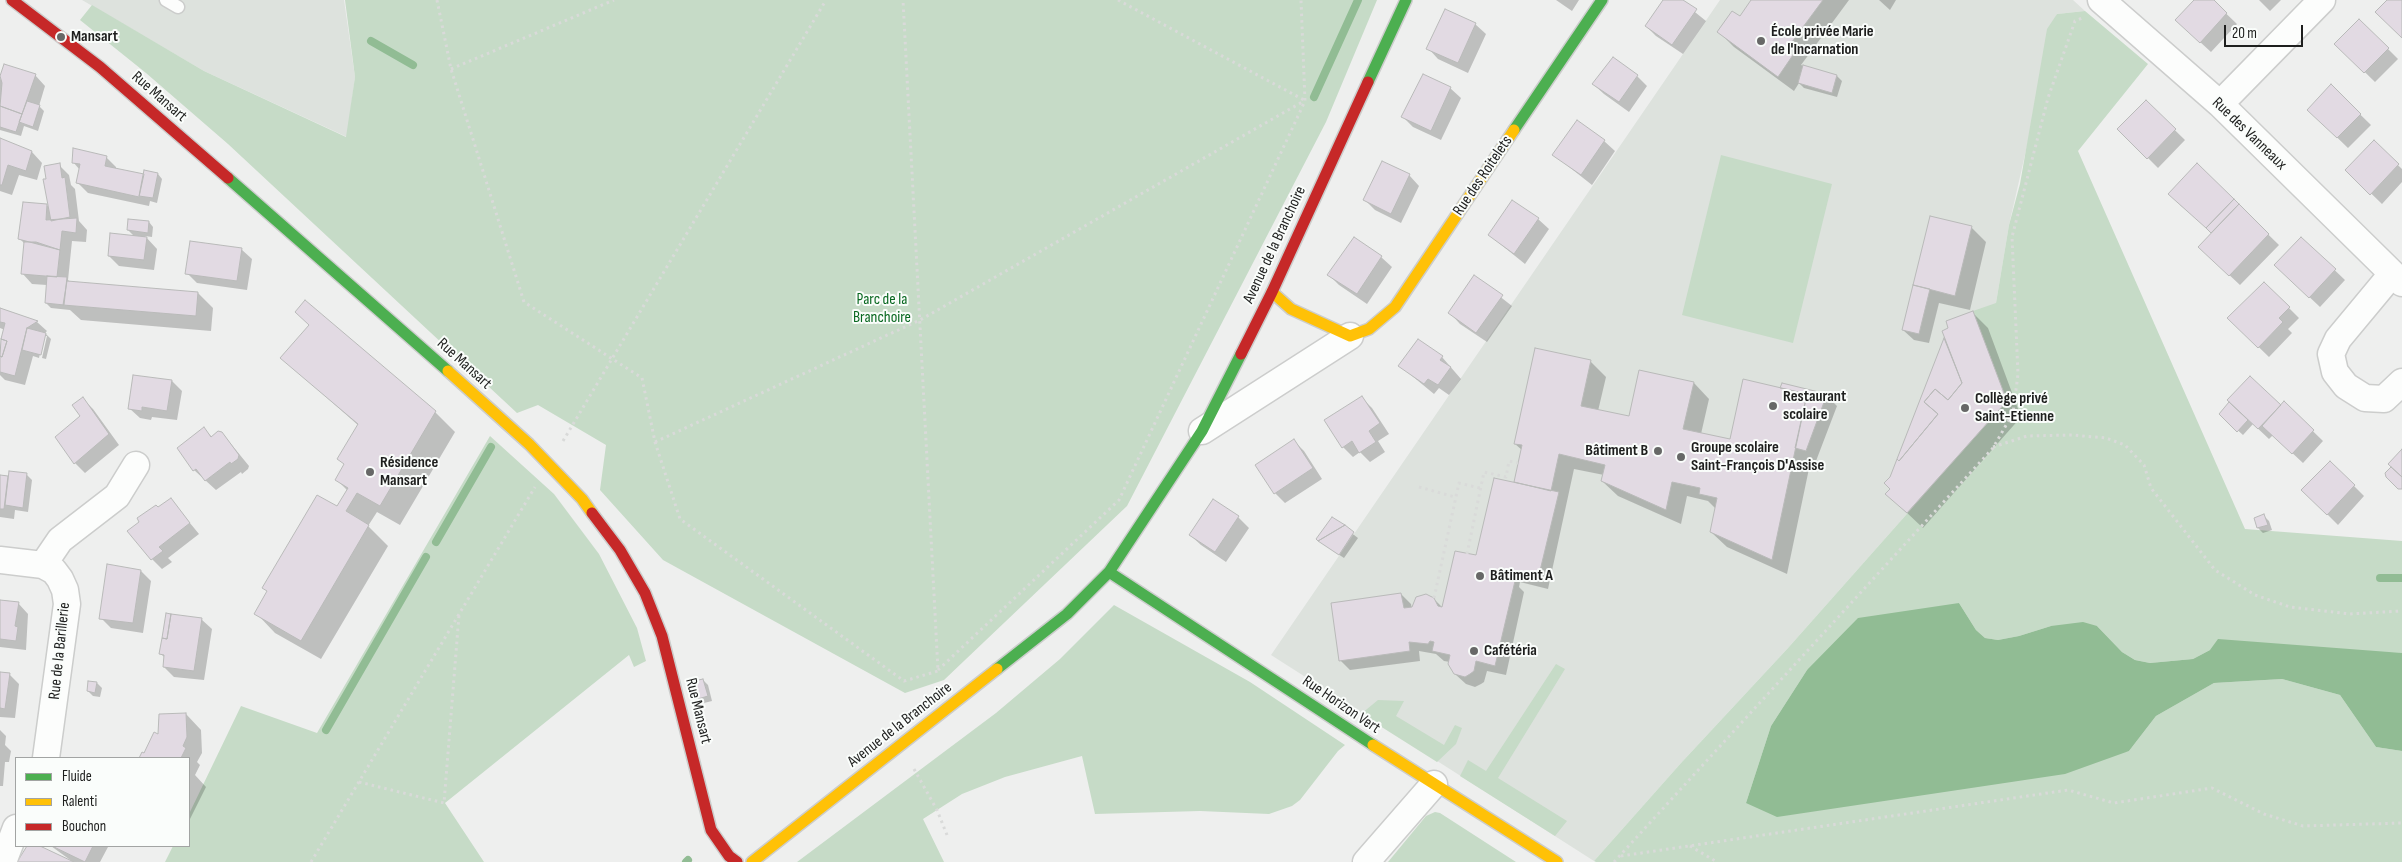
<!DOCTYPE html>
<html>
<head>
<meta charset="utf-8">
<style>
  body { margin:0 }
  #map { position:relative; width:2402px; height:862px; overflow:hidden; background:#eeefee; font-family:"Sofia Sans Condensed",sans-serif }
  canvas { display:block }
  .legend { position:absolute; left:15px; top:757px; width:175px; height:90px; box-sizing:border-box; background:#fafdfb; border:1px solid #a2a4a3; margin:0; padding:6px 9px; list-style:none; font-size:15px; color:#1e1f1e }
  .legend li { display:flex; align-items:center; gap:10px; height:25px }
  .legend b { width:25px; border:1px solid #a2a4a3 }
  .scale { position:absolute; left:2224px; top:25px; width:79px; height:22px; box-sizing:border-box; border:2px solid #1e1f1e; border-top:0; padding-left:6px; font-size:15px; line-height:18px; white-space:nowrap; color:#1e1f1e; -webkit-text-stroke:4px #fafdfb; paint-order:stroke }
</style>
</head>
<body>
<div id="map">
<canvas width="2402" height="862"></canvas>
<ul class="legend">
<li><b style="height:6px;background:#4caf50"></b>Fluide</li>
<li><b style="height:6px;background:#ffc107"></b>Ralenti</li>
<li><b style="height:6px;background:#c62828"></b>Bouchon</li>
</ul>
<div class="scale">20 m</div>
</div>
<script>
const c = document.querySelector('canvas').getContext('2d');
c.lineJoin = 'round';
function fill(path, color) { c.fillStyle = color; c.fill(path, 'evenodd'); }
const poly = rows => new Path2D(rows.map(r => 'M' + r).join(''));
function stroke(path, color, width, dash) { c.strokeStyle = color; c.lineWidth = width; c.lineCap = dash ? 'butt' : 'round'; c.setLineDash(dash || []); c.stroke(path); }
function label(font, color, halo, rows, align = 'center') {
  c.font = font + ' "Sofia Sans Condensed",sans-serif'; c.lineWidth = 4; c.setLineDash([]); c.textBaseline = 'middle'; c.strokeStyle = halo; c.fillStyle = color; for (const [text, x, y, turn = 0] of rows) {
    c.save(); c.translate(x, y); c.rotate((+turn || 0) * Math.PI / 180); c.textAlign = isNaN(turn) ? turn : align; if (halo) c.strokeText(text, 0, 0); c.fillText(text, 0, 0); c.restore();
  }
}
fill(poly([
  [82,0,344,0,355,77,347,137,204,71],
  [1720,0,2073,0,2085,11,2057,14,2009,225,1996,303,2007,401,1788,648,1681,763,1594,861,1271,655]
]), '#dde2dd');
fill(poly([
  [345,0,1377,0,1326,122,1127,506,944,680,905,693,663,560,600,490,606,445,538,405,517,413,228,144,146,73,80,20,92,5,204,71,346,137,355,77],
  [2085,11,2148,64,2078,151,2245,529,2402,541,2402,653,2210,650,2193,659,2150,663,2135,660,2122,652,2097,626,2051,626,2019,636,1998,640,1985,638,1976,630,1959,603,1807,670,1771,726,1746,803,2129,751,2156,716,2214,683,2282,679,2340,695,2376,747,2402,751,2402,862,1596,862,1594,861,1681,763,1788,648,2007,401,1973,311,1996,303,2009,225,2020,184,2047,29,2057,14],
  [1721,155,1832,184,1793,343,1682,315],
  [490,436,554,494,599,554,637,628,646,661,634,667,629,655,445,803,484,862,165,862,173,846,189,846,189,814,241,706,317,733],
  [1114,605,1250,682,1345,745,1338,751,1300,800,1292,806,1269,814,1200,811,1095,814,1082,756,1005,777,962,794,923,819,944,862,797,862,996,713,1060,659],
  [1556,664,1565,669,1498,778,1567,821,1555,836,1460,776,1468,760,1486,771],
  [1378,700,1404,701,1396,716,1444,745,1455,725,1462,728,1456,744,1437,762,1361,714],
  [1435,812,1440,813,1516,862,1388,862,1426,816]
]), '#c6dbc7');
fill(poly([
  [1959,603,1976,630,1985,638,1998,640,2019,636,2051,626,2083,622,2097,626,2122,652,2135,660,2150,663,2193,659,2210,650,2218,639,2402,653,2402,751,2376,747,2340,695,2282,679,2214,683,2156,716,2129,751,2065,774,1777,817,1746,803,1771,726,1807,670,1858,618]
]), '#91bc94');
fill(poly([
  [1556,0,1579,0,1572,11],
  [1664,0,1680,0,1706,21,1683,54,1656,36,1646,26],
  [1753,0,1849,0,1801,65,1837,76,1842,81,1837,97,1804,88,1799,83,1794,91,1734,47,1719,32,1740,18],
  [1879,0,1896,0,1890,10],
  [2196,0,2212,0,2237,24,2211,52,2187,30],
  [2259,0,2281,0,2270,11],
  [2359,20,2398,59,2375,82,2336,44],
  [1475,24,1486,34,1468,73,1438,59,1428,48],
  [5,66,35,75,45,86,39,106,44,111,38,131,24,126,21,136,0,130,0,80],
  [1637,76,1647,86,1629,112,1604,94,1593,84],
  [2331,86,2371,125,2348,148,2319,120],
  [1450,88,1461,98,1441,140,1413,127,1403,117],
  [2146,102,2185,140,2158,168,2119,129],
  [0,139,32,152,42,163,37,180,19,175,12,195,0,191],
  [1604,141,1615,151,1592,185,1554,155],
  [2374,142,2402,169,2402,182,2382,204,2347,170],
  [106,157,116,167,116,170,144,176,158,174,162,179,157,203,150,201,149,206,88,193,78,183,80,170,73,162],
  [59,165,69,175,71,185,75,189,79,221,87,230,86,242,72,241,68,280,71,283,198,293,213,308,211,331,81,320,70,310,51,308,46,303,47,285,32,284,22,273,25,244,20,239,47,205,50,209],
  [1409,175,1419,186,1401,223,1375,210,1365,200],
  [2180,205,2238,205,2279,245,2240,285,2210,257,2213,233],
  [1538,219,1549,229,1525,264,1489,235],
  [149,222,153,227,152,237,145,236,157,249,154,270,119,266,109,256,135,237,128,230],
  [1971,227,1986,242,1970,310,1939,303,1929,343,1914,340,1903,330],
  [1354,238,1381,257,1392,267,1367,304,1339,285,1329,275],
  [2301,238,2345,280,2320,307,2286,275],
  [241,249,252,259,247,290,197,283,187,273],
  [1475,277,1512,306,1487,342,1460,324,1450,313],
  [0,308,37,322,47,331,45,333,51,339,46,359,42,358,47,336,44,336,39,358,33,356,25,385,5,380,0,375,0,347,5,330,0,328],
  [2289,308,2299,318,2288,329,2292,333,2269,357,2239,328],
  [1973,313,1988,328,2021,417,1923,528,1887,494,1891,489,1891,478,1946,338],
  [1442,357,1461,379,1449,395,1439,388,1434,394,1400,366],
  [282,358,435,412,455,432,400,525,377,512,368,526,388,546,321,659,275,633,256,613,338,508,348,491,337,480,345,465,339,459,359,426],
  [1590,361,1606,377,1598,411,1630,418,1694,383,1709,399,1701,434,1731,440,1784,390,1826,395,1837,406,1816,461,1811,459,1787,574,1727,547,1711,532,1716,509,1708,501,1687,496,1681,524,1618,496,1602,481,1604,475,1574,469,1548,589,1520,582,1519,587,1524,592,1506,675,1487,671,1484,682,1481,684,1475,687,1466,684,1455,674,1450,662,1444,661,1436,654,1419,651,1420,661,1350,670,1340,660,1401,594,1411,604,1412,610,1434,599,1443,608,1477,557,1518,485,1515,482,1522,450,1515,444],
  [172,381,182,391,177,420,152,417,151,420,140,418,129,408],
  [1362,398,1372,408,1389,434,1378,441,1385,452,1370,462,1360,452,1353,457,1343,447],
  [83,399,93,409,119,445,85,473,75,463],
  [2231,402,2281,407,2284,403,2323,441,2303,463,2273,435,2269,439,2253,424,2243,435,2220,414],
  [204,429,212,437,222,433,249,466,248,469,242,474,241,472,216,490,194,470],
  [1294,441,1304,451,1322,479,1285,503,1275,493],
  [2330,462,2364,496,2338,525,2303,490],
  [27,475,32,480,28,512,15,510,14,519,0,517,0,476,10,479],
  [171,500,199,534,168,558,172,562,162,569,152,559,158,509],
  [1213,500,1238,517,1249,528,1226,562,1201,545,1190,535],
  [2264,516,2269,521,2272,530,2263,533,2258,528,2255,519],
  [1332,518,1358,538,1344,558,1323,544],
  [141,571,151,581,143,633,111,628,101,618],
  [0,601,18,603,28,614,26,650,0,647],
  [201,619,212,629,204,680,174,677,164,667,165,658,161,654],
  [0,673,9,674,19,684,15,718,0,717],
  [703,680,708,685,712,701,704,703,699,698],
  [97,683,102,688,100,697,93,696,88,691],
  [186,714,201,730,202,753,197,762,200,765,195,775,206,787,190,819,189,758,141,758,155,734,159,736],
  [0,730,6,736,5,745,11,751,9,762,5,762,3,786,0,786],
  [51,846,106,846,108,847,100,862,73,862]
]), '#0003');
stroke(poly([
  [371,41,413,65],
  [1314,97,1358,0],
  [436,542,491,447],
  [2380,578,2402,578],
  [326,730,426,557],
  [686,862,688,860]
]), '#91bc94', 8);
const building = poly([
  [1663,0,1683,0,1697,9,1672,45,1645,26,1663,0],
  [1751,0,1823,0,1786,50,1793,55,1778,77,1717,32,1732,11,1740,16,1751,0],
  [2194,0,2214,0,2227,13,2200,43,2175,20,2194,0],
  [2387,0,2402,0,2402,38,2375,12,2387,0],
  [1445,9,1476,23,1458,63,1426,49,1445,9],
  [2359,19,2389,48,2364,73,2334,44,2359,19],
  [1613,57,1638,75,1619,102,1592,84,1613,57],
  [4,64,36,74,22,114,0,106,2,83,0,76,4,64],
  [1803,65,1837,75,1832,93,1798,83,1803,65],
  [1423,74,1451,87,1431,131,1401,117,1423,74],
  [2331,84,2361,114,2337,138,2307,110,2331,84],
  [2146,100,2176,129,2147,159,2117,129,2146,100],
  [27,101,40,105,33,127,19,122,27,101],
  [0,106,22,114,16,132,0,127,0,106],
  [1577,120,1605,140,1581,175,1552,155,1577,120],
  [0,138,32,151,26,171,8,165,2,185,0,185,0,138],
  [2374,140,2399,164,2370,195,2345,170,2374,140],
  [73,148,107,156,105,166,144,174,139,197,76,183,80,164,72,163,73,148],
  [1382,161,1410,174,1391,214,1363,200,1382,161],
  [60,163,62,178,65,177,70,217,51,221,43,179,46,179,44,166,60,163],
  [2197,163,2234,199,2206,228,2168,194,2197,163],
  [144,170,158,173,153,198,139,196,144,170],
  [2234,199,2239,204,2211,233,2206,228,2234,199],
  [1512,200,1539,218,1514,254,1488,235,1512,200],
  [23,202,47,204,46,220,77,218,76,233,62,231,60,250,18,239,23,202],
  [2239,204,2269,234,2229,276,2198,247,2239,204],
  [1930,216,1972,226,1955,296,1913,285,1930,216],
  [128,219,149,221,148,233,127,230,128,219],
  [110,233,147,237,144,260,108,256,110,233],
  [1354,237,1382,256,1357,294,1327,275,1354,237],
  [2301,237,2336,269,2309,298,2274,265,2301,237],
  [190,241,242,248,237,281,185,274,190,241],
  [24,242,36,242,60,250,57,277,21,274,24,242],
  [1474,275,1503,295,1476,333,1448,313,1474,275],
  [47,276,67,277,64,305,45,303,47,276],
  [67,281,198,292,196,316,63,305,67,281],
  [2264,282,2290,307,2279,318,2283,322,2258,348,2227,318,2264,282],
  [1913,285,1930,289,1919,334,1902,330,1913,285],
  [305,300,436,411,380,506,357,493,346,511,369,525,301,641,254,614,267,591,262,588,317,495,337,506,348,488,335,480,344,464,337,459,358,424,280,358,309,325,295,312,305,300],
  [0,308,38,321,27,328,15,376,0,372,0,356,2,357,7,341,1,339,5,323,0,322,0,308],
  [1973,311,2007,401,1907,513,1885,494,1890,489,1884,483,1890,477,1897,459,1899,461,1938,414,1924,402,1935,389,1948,400,1962,383,1942,331,1948,328,1946,321,1973,311],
  [27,328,46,333,41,355,22,350,27,328],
  [1944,338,1962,383,1948,400,1935,389,1924,402,1938,414,1899,461,1897,459,1944,338],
  [1,339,7,341,2,357,0,356,1,339],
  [1418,339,1443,356,1440,360,1451,367,1438,385,1428,379,1424,384,1398,366,1418,339],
  [1535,348,1591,360,1581,406,1629,416,1639,370,1694,382,1683,429,1730,439,1743,379,1807,394,1772,560,1710,532,1717,498,1699,494,1700,488,1672,482,1666,510,1601,481,1605,465,1559,454,1551,491,1514,482,1522,445,1514,444,1535,348],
  [133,375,172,380,167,411,142,407,142,411,128,409,133,375],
  [2250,376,2281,405,2258,429,2227,400,2250,376],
  [1782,383,1827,394,1806,451,1795,448,1807,394,1780,388,1782,383],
  [1362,396,1380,423,1369,431,1376,442,1359,453,1352,441,1342,448,1324,420,1362,396],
  [83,397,109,434,74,464,55,437,80,416,72,405,83,397],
  [2284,401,2314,430,2292,454,2262,426,2284,401],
  [2229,402,2248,420,2237,432,2219,414,2229,402],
  [204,427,211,437,218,431,222,432,239,455,238,459,231,464,230,462,205,481,196,469,193,471,177,448,204,427],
  [1294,439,1313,468,1274,494,1255,465,1294,439],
  [2402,449,2402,477,2388,464,2402,449],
  [2330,461,2355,485,2327,515,2301,490,2330,461],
  [2391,467,2402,477,2402,489,2398,489,2386,477,2385,473,2391,467],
  [9,471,27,473,23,508,5,505,9,471],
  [0,475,8,476,4,509,0,509,0,475],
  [1494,478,1559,492,1538,579,1510,572,1509,580,1515,581,1495,666,1476,661,1474,671,1470,674,1465,677,1454,674,1448,664,1450,655,1432,651,1434,642,1430,641,1428,644,1409,642,1410,651,1339,661,1331,603,1401,593,1404,608,1412,607,1416,597,1426,594,1434,598,1438,606,1442,607,1455,551,1476,555,1494,478],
  [171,498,190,523,159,547,163,551,151,560,127,531,139,522,137,518,156,505,158,507,171,498],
  [1213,499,1239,516,1215,552,1189,535,1213,499],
  [2264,514,2268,525,2257,528,2254,518,2264,514],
  [1332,517,1345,525,1318,541,1316,539,1332,517],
  [1345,525,1354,532,1339,555,1318,541,1345,525],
  [107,564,141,570,133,623,99,619,107,564],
  [0,600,19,602,15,626,18,627,16,641,0,639,0,600],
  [166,613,171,614,167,639,162,638,166,613],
  [171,614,202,618,194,671,163,667,164,655,159,654,162,638,167,639,171,614],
  [0,672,10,673,5,709,0,708,0,672],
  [703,679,708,696,698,699,694,681,703,679],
  [88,681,97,682,95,693,87,691,88,681],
  [186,713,187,737,183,746,186,748,181,758,139,758,142,752,144,753,154,732,158,734,159,714,186,713],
  [27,846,40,846,74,862,17,862,27,846],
  [52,846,93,846,85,862,52,846]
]);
fill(building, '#e2dae3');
stroke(building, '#b9bab9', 1);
const lane = poly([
  [166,0,178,7]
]);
const street = poly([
  [2101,0,2220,104,2402,283],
  [2220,104,2322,0],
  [2392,274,2338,339,2331,354,2335,372,2346,386,2365,398,2384,399,2402,382],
  [1202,431,1350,336],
  [0,560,43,565,54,571,60,579,65,590,67,604,46,758],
  [43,565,60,540,117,496,136,465],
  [3,862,16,828],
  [1366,862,1434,784]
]);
const fast = poly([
  [1368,82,1406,0],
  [1514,130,1602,0],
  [228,178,448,371],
  [1109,572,1373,745],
  [997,669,1067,614,1109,572,1202,431,1241,354]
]);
const slow = poly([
  [1272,292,1291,309,1350,336,1369,329,1395,307,1514,130],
  [448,371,529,444,582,499,592,513],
  [1373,745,1557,862],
  [752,862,997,669]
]);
const jam = poly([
  [12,0,100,67,228,178],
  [1241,354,1272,292,1368,82],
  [592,513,620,550,645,593,662,636,711,830,729,856,737,862]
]);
stroke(lane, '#cccdcc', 15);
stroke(street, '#cccdcc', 29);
stroke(fast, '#cccdcc', 14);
stroke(slow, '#cccdcc', 14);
stroke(jam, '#cccdcc', 14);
stroke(poly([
  [437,0,451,69,524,302,642,378,655,442,680,519,904,681,938,671,903,0],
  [1118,0,1304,100],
  [451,69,614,0],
  [563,441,826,0],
  [655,442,920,320,1304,101],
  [1993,447,2027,436,2072,435,2106,438,2125,445,2144,465,2151,488,2215,570,2255,595,2290,607,2350,614,2402,611],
  [1419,487,1455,497],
  [1467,554,1484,472,1506,477,1509,461,1518,463],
  [1434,598,1459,483,1480,488],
  [938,670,1119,500,1305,101,1301,0],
  [914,769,937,810,947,835],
  [359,782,444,803,459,615],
  [1690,846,1717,862],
  [1621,856,2068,790,2114,803,2212,788,2264,814,2303,826,2402,823],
  [311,862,535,487],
  [1614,862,1993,448,2013,413,2018,374,2012,237,2048,98,2075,21,2082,18]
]), '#d9dad9', 3, [2.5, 4]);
stroke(lane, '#fcfdfc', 12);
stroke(street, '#fcfdfc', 26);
stroke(fast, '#4caf50', 11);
stroke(slow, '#ffc107', 11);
stroke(jam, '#c62828', 11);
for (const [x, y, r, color] of [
  [61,37,5,"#676867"],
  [1761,41,5,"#676867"],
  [1773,406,5,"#676867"],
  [1965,408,5,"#676867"],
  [1658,451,5,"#676867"],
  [1681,457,5,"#676867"],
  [370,472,5,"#676867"],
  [1480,576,5,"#676867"],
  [1474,651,5,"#676867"]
]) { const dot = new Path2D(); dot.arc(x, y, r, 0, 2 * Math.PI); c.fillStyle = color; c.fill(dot); stroke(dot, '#fafdfb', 2); }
label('bold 16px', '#1e1f1e', '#fafdfb', [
  ["École privée Marie",1771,32],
  ["de l'Incarnation",1771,50],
  ["Mansart",71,37],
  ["Restaurant",1783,397],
  ["scolaire",1783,415],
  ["Collège privé",1975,399],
  ["Saint-Etienne",1975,417],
  ["Groupe scolaire",1691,448],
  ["Saint-François D'Assise",1691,466],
  ["Bâtiment B",1648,451,"right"],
  ["Résidence",380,463],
  ["Mansart",380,481],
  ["Bâtiment A",1490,576],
  ["Cafétéria",1484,651]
], 'left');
label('16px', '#1e1f1e', '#fafdfb', [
  ["Rue Mansart",159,97,41],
  ["Rue des Vanneaux",2249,134,44],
  ["Rue des Roitelets",1483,176,-56],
  ["Avenue de la Branchoire",1275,245,-65],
  ["Rue Mansart",464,364,42],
  ["Rue de la Barillerie",60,651,-84],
  ["Rue Horizon Vert",1341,705,34],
  ["Rue Mansart",698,711,76],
  ["Avenue de la Branchoire",900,725,-38]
]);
label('16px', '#07671f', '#fafdfb', [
  ["Parc de la",882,300],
  ["Branchoire",882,318]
]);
</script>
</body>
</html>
